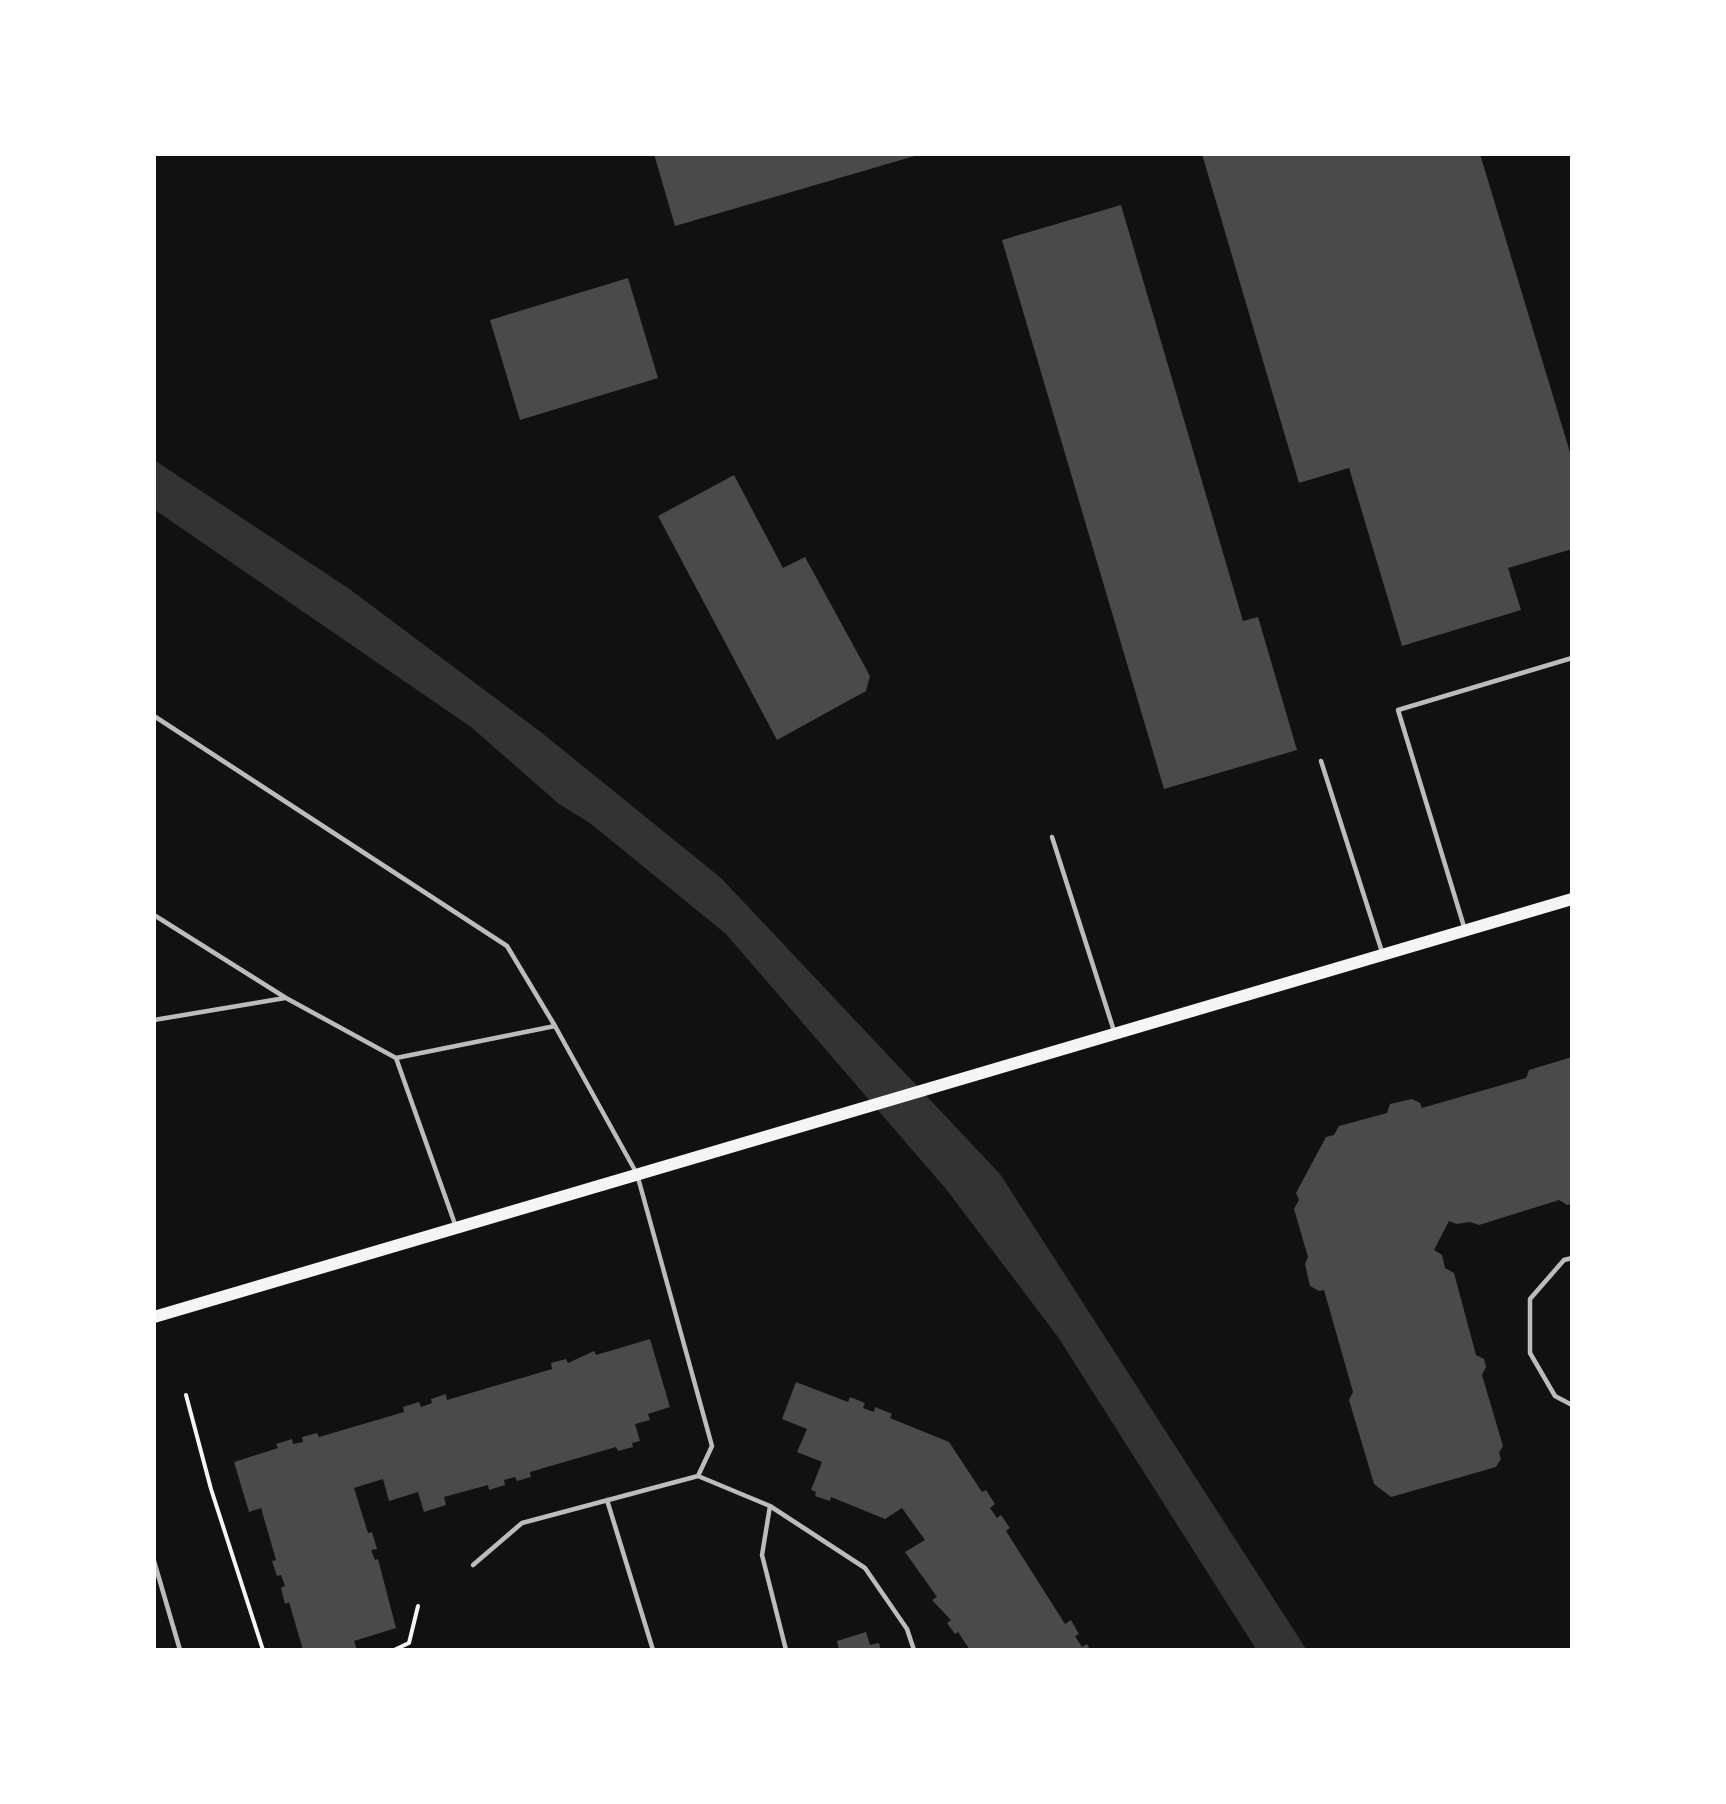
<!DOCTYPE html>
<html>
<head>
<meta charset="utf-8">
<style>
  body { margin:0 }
  #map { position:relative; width:1726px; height:1804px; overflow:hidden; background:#111; font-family:"Asap Condensed",sans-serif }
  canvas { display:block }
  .frame { position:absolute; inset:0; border:156px solid #fff; pointer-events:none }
</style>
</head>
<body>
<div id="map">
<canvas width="1726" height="1804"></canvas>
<div class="frame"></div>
</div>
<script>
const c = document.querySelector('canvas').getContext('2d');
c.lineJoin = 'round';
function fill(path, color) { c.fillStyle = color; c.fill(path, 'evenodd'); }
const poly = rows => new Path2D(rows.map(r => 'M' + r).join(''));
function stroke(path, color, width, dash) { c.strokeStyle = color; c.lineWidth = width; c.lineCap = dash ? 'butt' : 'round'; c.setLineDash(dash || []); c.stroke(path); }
fill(poly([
  [154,460,348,588,542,733,721,878,1000,1174,1306,1649,1256,1649,1058,1337,946,1189,726,934,590,823,559,804,471,727,155,510]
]), '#333');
fill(poly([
  [654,154,918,154,918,155,675,226],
  [1202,154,1480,154,1572,459,1572,549,1508,568,1521,610,1402,646,1349,468,1299,483],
  [1121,205,1243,621,1258,617,1297,750,1164,789,1002,240],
  [628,278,658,378,520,420,490,320],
  [734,475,783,568,805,557,870,676,866,691,777,740,658,516],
  [1572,1057,1572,1204,1567,1205,1559,1200,1479,1225,1470,1222,1457,1224,1449,1221,1434,1250,1442,1255,1445,1268,1454,1273,1476,1355,1484,1359,1486,1367,1482,1375,1503,1446,1499,1453,1501,1459,1496,1467,1391,1497,1374,1484,1349,1400,1353,1392,1324,1290,1319,1291,1310,1286,1305,1264,1308,1257,1294,1209,1299,1200,1296,1193,1326,1137,1334,1135,1339,1126,1387,1113,1390,1104,1412,1099,1420,1103,1422,1108,1526,1078,1529,1070],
  [650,1339,670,1407,648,1414,650,1420,635,1424,640,1441,632,1443,633,1447,618,1451,616,1447,530,1472,531,1477,517,1481,515,1477,504,1480,505,1485,489,1490,488,1485,444,1497,446,1505,424,1512,418,1492,389,1501,383,1479,354,1488,368,1533,372,1532,377,1549,371,1550,375,1560,378,1559,396,1628,354,1641,357,1650,303,1650,289,1602,285,1604,281,1588,285,1586,281,1575,277,1576,272,1561,276,1560,261,1508,249,1512,234,1462,278,1448,276,1444,292,1439,293,1444,303,1442,302,1437,317,1433,319,1437,404,1412,403,1407,419,1402,421,1407,432,1403,431,1399,446,1394,447,1400,552,1369,551,1363,566,1359,568,1363,594,1351,596,1355],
  [796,1382,848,1402,850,1397,865,1403,863,1408,874,1412,875,1407,892,1414,890,1418,949,1442,982,1492,986,1490,995,1504,990,1508,997,1518,1001,1515,1010,1528,1006,1531,1065,1624,1071,1620,1079,1634,1075,1636,1082,1647,1087,1644,1090,1650,970,1650,958,1632,955,1634,947,1623,951,1620,932,1600,937,1597,905,1552,925,1540,902,1508,885,1519,831,1497,830,1501,815,1496,816,1492,811,1490,822,1462,797,1452,807,1429,782,1419],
  [866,1632,870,1645,879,1643,881,1650,839,1650,837,1641]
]), '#4a4a4a');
stroke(poly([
  [186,1395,211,1489,263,1650],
  [394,1650,409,1643,418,1606]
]), '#f5f5f5', 4);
stroke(poly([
  [154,716,507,946,555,1026],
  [1321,761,1383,955],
  [1052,837,1114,1031],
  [154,915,286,998,396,1058],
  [1465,930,1398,710,1572,658],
  [154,1020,285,998],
  [456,1227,396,1058,555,1026,637,1174,712,1446,698,1476,522,1523,473,1565],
  [1572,1258,1564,1260,1530,1299,1530,1353,1555,1396,1572,1405],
  [698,1476,770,1506,865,1568,907,1629,914,1650],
  [607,1500,653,1650],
  [770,1506,762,1555,786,1650],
  [154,1561,180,1650]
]), '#bcbcbc', 4.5);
stroke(poly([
  [154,1317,1572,899]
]), '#f5f5f5', 12);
</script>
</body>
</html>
